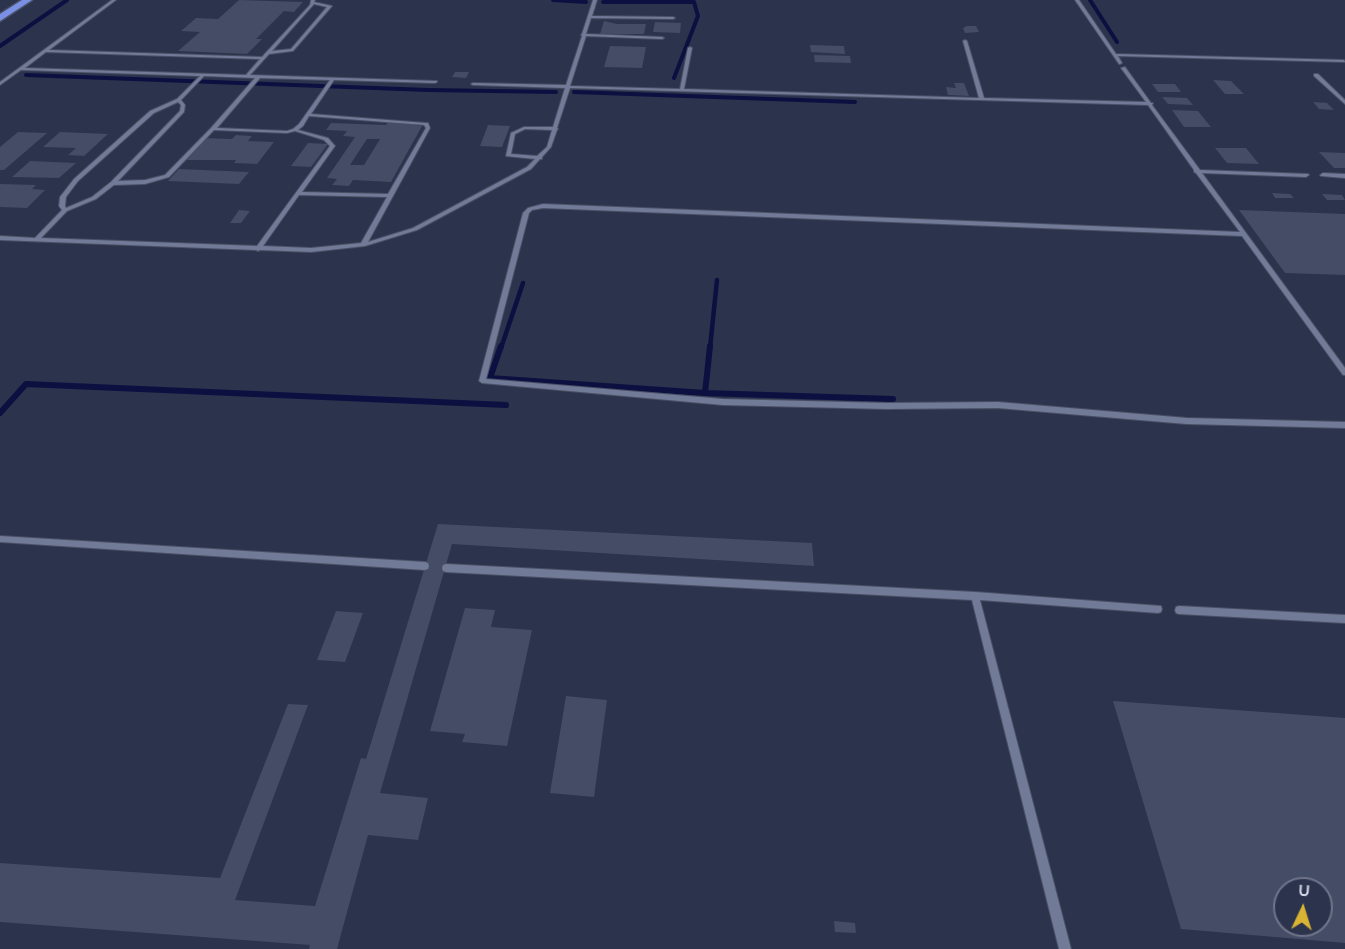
<!DOCTYPE html>
<html>
<head>
<meta charset="utf-8">
<style>
  body { margin:0 }
  #map { position:relative; width:1345px; height:949px; overflow:hidden; background:#2c334c; font-family:Cabin,sans-serif }
  canvas { display:block }
  .north { position:absolute; left:1273px; top:877px; width:60px; height:60px; box-sizing:border-box; background:#2c334c; border:2px solid #6f758a; border-radius:50%; rotate:4deg; font-size:16px; font-weight:700; line-height:24px; text-align:center; color:#d3d8e8 }
  .north::after { content:''; display:block; margin:auto; width:21px; height:27px; background:#d9b334; clip-path:polygon(50% 0,100% 100%,50% 72%,0 100%) }
</style>
</head>
<body>
<div id="map">
<canvas width="1345" height="949"></canvas>
<div class="north">U</div>
</div>
<script>
const c = document.querySelector('canvas').getContext('2d');
c.lineJoin = 'round';
const poly = rows => new Path2D(rows.map(r => 'M' + r).join(''));
function stroke(path, color, width, dash) { c.strokeStyle = color; c.lineWidth = width; c.lineCap = dash ? 'butt' : 'round'; c.setLineDash(dash || []); c.stroke(path); }
function fill(path, color) { c.fillStyle = color; c.fill(path, 'evenodd'); }
stroke(poly([
  [553,0,586,2],
  [1090,0,1117,42],
  [603,2,694,2,698,16,674,78],
  [0,46,67,0],
  [26,75,428,90,556,92],
  [574,92,855,102]
]), '#0b1041', 4);
stroke(poly([
  [501,348,523,283],
  [710,348,717,280]
]), '#0b1041', 4.5);
stroke(poly([
  [501,346,490,378,705,393],
  [710,346,705,393,893,399],
  [0,413,26,384,506,405]
]), '#0b1041', 6);
fill(poly([
  [239,0,303,2,294,12,284,11,256,39,262,39,247,54,178,51,200,32,181,31,196,18,218,19],
  [604,21,617,24,646,24,644,34,600,34],
  [655,22,681,23,680,33,653,32],
  [967,26,976,26,979,32,965,33,963,28],
  [810,45,844,46,845,54,811,52],
  [610,46,646,47,642,68,604,67],
  [814,55,850,56,851,63,815,62],
  [455,72,469,72,466,78,452,77],
  [1213,80,1231,81,1244,94,1225,94],
  [954,83,964,83,969,96,948,95,946,87,956,88],
  [1152,84,1175,84,1181,92,1158,92],
  [1162,97,1187,98,1193,105,1168,104],
  [1313,102,1327,103,1334,110,1319,109],
  [1172,110,1198,111,1211,127,1184,127],
  [388,122,422,126,391,182,353,180,349,186,332,185,337,179,327,178,355,137,343,136,347,131,326,130,331,123,386,125],
  [367,139,380,139,364,165,350,165],
  [488,125,510,126,502,147,480,146],
  [18,132,47,133,4,170,0,170,0,147],
  [60,132,108,134,84,156,68,155,76,148,43,147],
  [236,135,252,136,248,141,274,142,257,164,234,163,236,160,183,160,203,138,232,139],
  [308,143,328,144,311,167,291,166],
  [1215,148,1246,148,1259,164,1227,163],
  [1319,152,1345,153,1345,168,1334,168],
  [30,161,76,163,59,178,12,177],
  [179,169,249,172,239,184,168,181],
  [0,184,36,185,32,189,45,190,27,208,0,207],
  [1272,193,1290,194,1294,198,1275,198],
  [1322,194,1342,195,1345,200,1327,200],
  [239,210,250,211,241,223,230,223],
  [1239,210,1345,214,1345,275,1285,273],
  [438,524,812,543,814,566,452,544,380,793,428,798,418,840,368,835,337,949,309,949,310,945,0,922,0,863,220,878,288,704,308,705,235,900,315,906,361,758,366,759],
  [465,608,495,610,491,627,532,630,507,746,462,742,465,734,430,731],
  [336,611,363,613,345,662,317,660],
  [566,696,607,700,594,797,550,793],
  [1113,701,1345,718,1345,943,1181,929],
  [1285,889,1321,889,1321,925,1285,925],
  [834,921,855,923,856,933,835,932]
]), '#444c66');
const service = poly([
  [112,0,116,0,49,50,262,57,310,5,311,0,315,0,314,2,332,6,293,51,269,54,250,75,437,81,437,82,435,83,334,80,311,114,426,123,428,123,430,128,368,242,413,228,527,167,535,159,506,156,511,133,524,127,553,127,565,88,473,85,471,84,473,83,566,85,582,36,581,35,582,34,593,0,597,0,592,16,673,17,675,18,673,19,591,18,586,34,662,37,664,38,662,39,586,36,570,86,680,89,688,48,690,47,692,48,684,89,979,98,963,41,965,40,967,41,984,98,1146,102,1121,68,1125,67,1151,103,1153,103,1152,105,1200,170,1308,174,1309,175,1306,177,1202,173,1345,368,1345,375,1343,375,1242,236,543,208,532,210,529,213,486,379,723,399,886,403,998,402,1187,418,1345,422,1345,428,1187,424,998,408,886,409,723,405,482,383,479,381,523,213,528,208,543,204,1240,232,1196,173,1194,172,1194,170,1148,105,570,88,557,128,558,129,557,130,551,147,542,157,542,159,540,159,531,169,417,230,365,246,311,252,260,250,258,251,256,250,0,240,0,236,35,238,62,210,59,206,60,197,74,179,150,111,177,99,200,76,21,70,0,85,0,82,112,0],
  [314,4,327,7,291,49,272,51,314,4],
  [46,52,260,59,246,75,25,68,46,52],
  [204,76,255,78,211,128,165,175,145,180,118,181,184,112,185,105,181,100,204,76],
  [260,78,330,80,299,124,293,129,287,131,217,128,260,78],
  [178,102,181,105,180,111,111,182,92,197,66,208,65,206,66,197,78,181,154,113,178,102],
  [309,116,424,125,426,128,388,194,302,192,335,146,328,138,298,130,303,126,309,116],
  [525,129,552,130,547,147,537,156,511,154,515,134,525,129],
  [214,130,287,133,295,131,324,140,330,146,257,246,41,238,67,211,96,199,114,185,145,184,169,177,214,130],
  [299,195,387,197,361,243,311,248,263,246,299,195],
  [1075,0,1079,0,1116,54,1344,60,1345,62,1118,56,1122,63,1120,64,1119,64,1075,0],
  [1314,74,1318,74,1345,100,1345,104,1314,76,1314,74],
  [1323,173,1345,174,1345,178,1321,176,1320,175,1323,173],
  [0,536,425,562,428,563,429,566,428,569,425,570,0,542,0,536],
  [446,564,975,592,1161,606,1162,609,1161,612,1158,613,980,600,1071,949,1059,949,972,600,446,572,443,571,442,568,443,565,446,564],
  [1179,606,1345,615,1345,623,1179,614,1176,613,1175,610,1176,607,1179,606]
]);
const trunk = poly([
  [22,0,32,0,0,21,0,14,22,0]
]);
stroke(service, '#494f64', 2);
stroke(trunk, '#494f64', 3);
fill(service, '#717a97');
fill(trunk, '#7a90e4');
</script>
</body>
</html>
